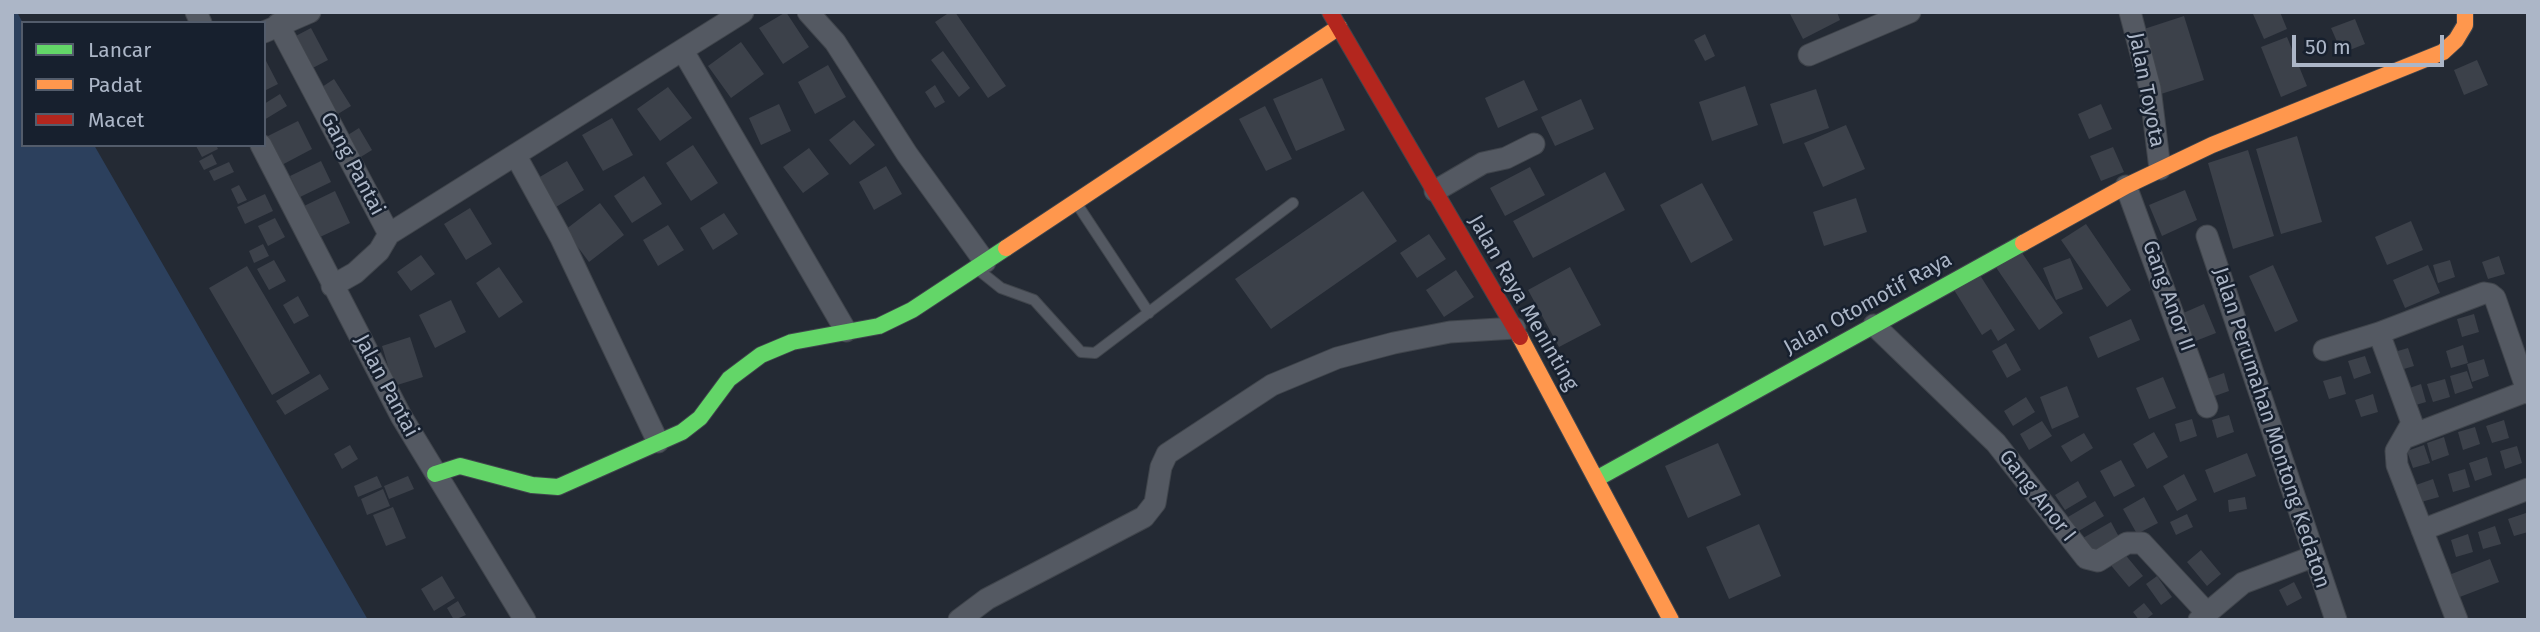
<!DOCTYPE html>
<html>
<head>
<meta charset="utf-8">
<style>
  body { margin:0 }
  #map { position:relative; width:2540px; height:632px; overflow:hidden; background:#242a34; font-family:"Fira Sans",sans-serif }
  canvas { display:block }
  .frame { position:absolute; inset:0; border:14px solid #acb6c7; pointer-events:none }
  .legend { position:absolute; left:21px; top:21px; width:245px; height:126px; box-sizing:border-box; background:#17202e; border:2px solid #535c6b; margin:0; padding:9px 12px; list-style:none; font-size:21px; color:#acb6c7 }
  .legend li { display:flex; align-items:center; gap:14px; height:35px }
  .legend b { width:35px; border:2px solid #535c6b }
  .scale { position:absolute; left:2292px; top:35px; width:152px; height:32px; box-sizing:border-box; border:4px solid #acb6c7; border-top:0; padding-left:9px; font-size:21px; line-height:24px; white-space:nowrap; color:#acb6c7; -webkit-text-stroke:5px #17202e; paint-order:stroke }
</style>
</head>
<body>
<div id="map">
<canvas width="2540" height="632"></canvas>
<div class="frame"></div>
<ul class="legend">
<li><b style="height:9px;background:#63d668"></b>Lancar</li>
<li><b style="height:9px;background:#ff974d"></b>Padat</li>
<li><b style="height:9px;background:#b3261e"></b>Macet</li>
</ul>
<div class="scale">50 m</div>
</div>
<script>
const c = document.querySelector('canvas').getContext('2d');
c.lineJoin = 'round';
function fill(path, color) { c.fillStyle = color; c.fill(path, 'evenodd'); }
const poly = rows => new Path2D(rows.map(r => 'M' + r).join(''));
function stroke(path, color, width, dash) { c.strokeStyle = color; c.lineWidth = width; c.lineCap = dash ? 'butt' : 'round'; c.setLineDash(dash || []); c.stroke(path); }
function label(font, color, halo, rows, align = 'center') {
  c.font = font + ' "Fira Sans",sans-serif'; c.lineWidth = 5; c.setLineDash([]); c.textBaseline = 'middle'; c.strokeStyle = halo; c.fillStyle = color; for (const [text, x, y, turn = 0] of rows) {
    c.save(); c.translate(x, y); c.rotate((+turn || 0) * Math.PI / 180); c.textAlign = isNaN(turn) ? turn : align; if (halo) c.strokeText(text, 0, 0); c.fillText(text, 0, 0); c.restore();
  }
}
fill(poly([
  [12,12,17,12,23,23,23,145,94,145,368,620,12,620]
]), '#2c405d');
fill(poly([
  [786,12,809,47,783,64,759,28],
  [950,12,955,12,1006,86,988,98,935,22],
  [1789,12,1837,12,1840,20,1803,39],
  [2257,12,2280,12,2287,29,2264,39,2253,14],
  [2184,16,2204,80,2161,94,2141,30],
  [2355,19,2365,44,2342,53,2331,28],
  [311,28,328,60,307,71,290,39],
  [1705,34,1715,56,1705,61,1694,40],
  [2287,37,2307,86,2281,97,2261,47],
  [741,42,764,74,731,98,708,66],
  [943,51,970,88,959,97,931,60],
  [264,57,278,84,264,91],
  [2477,60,2488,85,2464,95,2454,70],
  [828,65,846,97,815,114,798,82],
  [1322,78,1345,130,1296,151,1273,99],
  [334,79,351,106,333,117,316,91],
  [1524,80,1538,110,1498,128,1485,98],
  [935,85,945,102,935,108,925,92],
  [1745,86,1758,125,1712,141,1699,102],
  [668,87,692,118,660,141,637,109],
  [1816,89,1829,128,1783,144,1770,104],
  [280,94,287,106,264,120,264,104],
  [1581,99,1594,129,1555,146,1541,117],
  [779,104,791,131,761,145,749,118],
  [2101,104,2112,129,2089,139,2078,114],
  [1265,106,1292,159,1266,171,1239,119],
  [612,118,633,155,603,171,582,135],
  [854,120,875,145,850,165,829,140],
  [298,121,312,149,278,167,264,138],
  [1846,125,1865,169,1823,187,1804,143],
  [359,128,372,150,356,160,343,138],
  [2297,136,2322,222,2281,234,2256,149],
  [216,145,218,149,202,157,196,146],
  [693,145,718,183,691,201,666,163],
  [2113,147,2124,172,2101,181,2090,156],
  [809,148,829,174,803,193,783,167],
  [2248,150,2274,236,2233,249,2208,163],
  [212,154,217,164,204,170,199,161],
  [321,161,331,182,300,197,290,176],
  [567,161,584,190,556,207,538,178],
  [229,162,234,172,214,181,209,171],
  [886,166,902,194,874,210,859,182],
  [1530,167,1545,195,1505,216,1490,188],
  [1605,172,1625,210,1533,258,1513,221],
  [644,176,662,204,632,223,614,196],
  [1702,183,1733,240,1691,263,1660,205],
  [239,185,247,200,238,204,231,189],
  [2185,190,2197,220,2162,236,2149,205],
  [335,191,350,223,320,237,304,206],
  [1363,191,1397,241,1271,329,1235,279],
  [265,194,273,211,245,224,237,207],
  [1856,198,1867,232,1824,246,1813,212],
  [600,203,624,235,589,262,565,230],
  [470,208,492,244,466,260,444,224],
  [724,213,738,234,713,250,700,228],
  [275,218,285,237,268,246,258,226],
  [2411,221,2423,250,2387,265,2375,237],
  [2086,224,2131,290,2107,307,2061,240],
  [668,225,684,250,658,266,643,240],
  [1429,234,1446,259,1417,278,1400,253],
  [263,244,269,256,254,263,249,251],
  [2018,247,2063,313,2039,330,1993,263],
  [421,255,435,274,411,291,397,272],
  [2499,256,2505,274,2488,279,2482,262],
  [2070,258,2083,289,2056,300,2043,268],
  [274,260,286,281,269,290,257,269],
  [2450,260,2455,277,2438,283,2433,265],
  [2273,265,2298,321,2275,332,2249,276],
  [2428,265,2440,293,2405,308,2393,280],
  [247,266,310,373,272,395,209,288],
  [499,267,523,302,499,318,476,283],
  [1570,267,1601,325,1559,347,1528,290],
  [1976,269,2015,330,1998,341,1991,329,1982,335,1951,285],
  [1456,270,1474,297,1444,317,1426,290],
  [298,296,309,316,294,324,283,305],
  [451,300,466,332,435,348,419,315],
  [2204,304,2216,333,2193,342,2181,314],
  [2474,314,2479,332,2462,337,2457,319],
  [2131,319,2140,340,2098,358,2089,337],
  [410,337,423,377,394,386,382,346],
  [2006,343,2021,370,2007,378,1992,351],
  [2463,345,2468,363,2451,368,2446,351],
  [2408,348,2414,366,2397,371,2391,353],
  [2365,356,2371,373,2354,379,2348,361],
  [2484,359,2489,376,2472,382,2467,364],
  [2467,371,2473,388,2455,394,2450,376],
  [2224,373,2229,391,2212,397,2207,379],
  [320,374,329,389,285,415,276,401],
  [2341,376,2346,394,2329,399,2323,381],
  [2163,377,2176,408,2149,419,2136,388],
  [2445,379,2450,397,2433,402,2427,384],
  [2421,384,2426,402,2409,407,2404,390],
  [2067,386,2079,417,2052,429,2040,397],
  [2373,394,2378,412,2361,417,2355,400],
  [2026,397,2035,412,2013,426,2004,411],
  [2229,415,2234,432,2217,438,2212,420],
  [2192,419,2197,436,2180,442,2175,424],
  [2504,420,2509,438,2492,443,2486,426],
  [2042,421,2052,436,2029,450,2020,434],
  [2475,427,2480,444,2463,450,2458,432],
  [2154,432,2168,457,2147,469,2133,444],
  [2084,433,2093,448,2071,462,2061,446],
  [2444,437,2449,455,2432,461,2427,443],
  [1718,443,1741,495,1688,518,1665,466],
  [350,445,358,459,342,469,334,454],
  [2424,445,2430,463,2413,468,2407,451],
  [2517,446,2522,463,2505,469,2500,451],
  [2247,453,2256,476,2214,493,2205,470],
  [2487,457,2492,475,2475,481,2469,463],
  [2121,460,2135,486,2114,497,2100,471],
  [2465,469,2470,487,2453,492,2448,474],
  [2184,474,2197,500,2177,511,2163,486],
  [377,476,382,487,358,497,354,486],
  [408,476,414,489,389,499,384,486],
  [2433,479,2439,497,2421,502,2416,485],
  [2078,481,2087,497,2065,510,2055,495],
  [383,489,390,506,367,515,361,499],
  [2144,497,2158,523,2137,534,2123,509],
  [2245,497,2247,509,2229,512,2228,500],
  [2095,501,2104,516,2077,532,2068,517],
  [393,507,406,538,386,546,373,515],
  [2526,513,2528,532,2514,536,2508,519],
  [2187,514,2193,527,2176,535,2170,522],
  [2111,522,2119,537,2092,553,2083,538],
  [1759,524,1781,576,1729,599,1706,547],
  [2495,526,2501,544,2483,549,2478,532],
  [2468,534,2473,552,2456,557,2451,540],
  [2201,550,2221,574,2207,586,2187,562],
  [2123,552,2143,576,2129,587,2109,563],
  [2490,559,2499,582,2457,598,2449,575],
  [442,576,455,598,434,611,421,589],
  [2157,576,2172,597,2161,605,2146,584],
  [2294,582,2302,598,2287,606,2279,590],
  [458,601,466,615,454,620,447,608],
  [2144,603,2153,614,2145,620,2139,620,2133,612]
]), '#3c414a');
const lane = poly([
  [1077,204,1149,313],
  [976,268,1001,288,1034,300,1081,352,1095,353,1293,203]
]);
const street = poly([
  [196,12,201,23],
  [808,12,835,42,907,154,985,262],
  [2130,12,2150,88,2160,169],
  [278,24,389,234,379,251,355,273,332,286],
  [264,32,310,12],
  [683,51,846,331],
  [1809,55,1910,12],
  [261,145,401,416,525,620],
  [516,156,561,238,658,442],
  [2126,186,2207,407],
  [1435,191,1483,163,1506,158,1534,144],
  [389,234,743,12],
  [2207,236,2336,620],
  [1874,325,1996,443,2086,558,2098,561,2127,543,2142,543,2207,613],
  [2379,333,2412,423,2396,451,2397,465,2457,620],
  [2324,350,2379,333,2484,293,2490,294,2495,298,2528,393],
  [2407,437,2527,391],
  [2422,530,2528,489],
  [959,620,987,599,1144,517,1155,503,1161,467,1167,454,1272,385,1337,358,1394,343,1450,332,1515,328],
  [2199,620,2243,583,2312,557]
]);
const fast = poly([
  [435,474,460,466,532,485,558,487,682,432,700,418,729,379,761,355,792,342,879,326,912,310,1006,248],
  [1598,478,2023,243]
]);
const slow = poly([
  [2023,243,2126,186,2212,145,2443,52,2456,40,2465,25,2465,12],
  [1006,248,1339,27],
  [1520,337,1671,620]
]);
const jam = poly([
  [1330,12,1520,337]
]);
stroke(lane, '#40454c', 12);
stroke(street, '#40454c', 23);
stroke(fast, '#40454c', 18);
stroke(slow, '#40454c', 18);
stroke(jam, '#40454c', 18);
stroke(lane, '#545962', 10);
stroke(street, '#545962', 21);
stroke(fast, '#63d668', 16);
stroke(slow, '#ff974d', 16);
stroke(jam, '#b3261e', 16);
label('21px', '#acb6c7', '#17202e', [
  ["Jalan Toyota",2146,90,79],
  ["Gang Pantai",352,164,62],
  ["Gang Anor II",2168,296,70],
  ["Jalan Raya Meninting",1523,303,60],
  ["Jalan Otomotif Raya",1868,304,-29],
  ["Jalan Pantai",386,386,62],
  ["Jalan Perumahan Montong Kedaton",2271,428,72],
  ["Gang Anor I",2037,496,52]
]);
</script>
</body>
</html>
